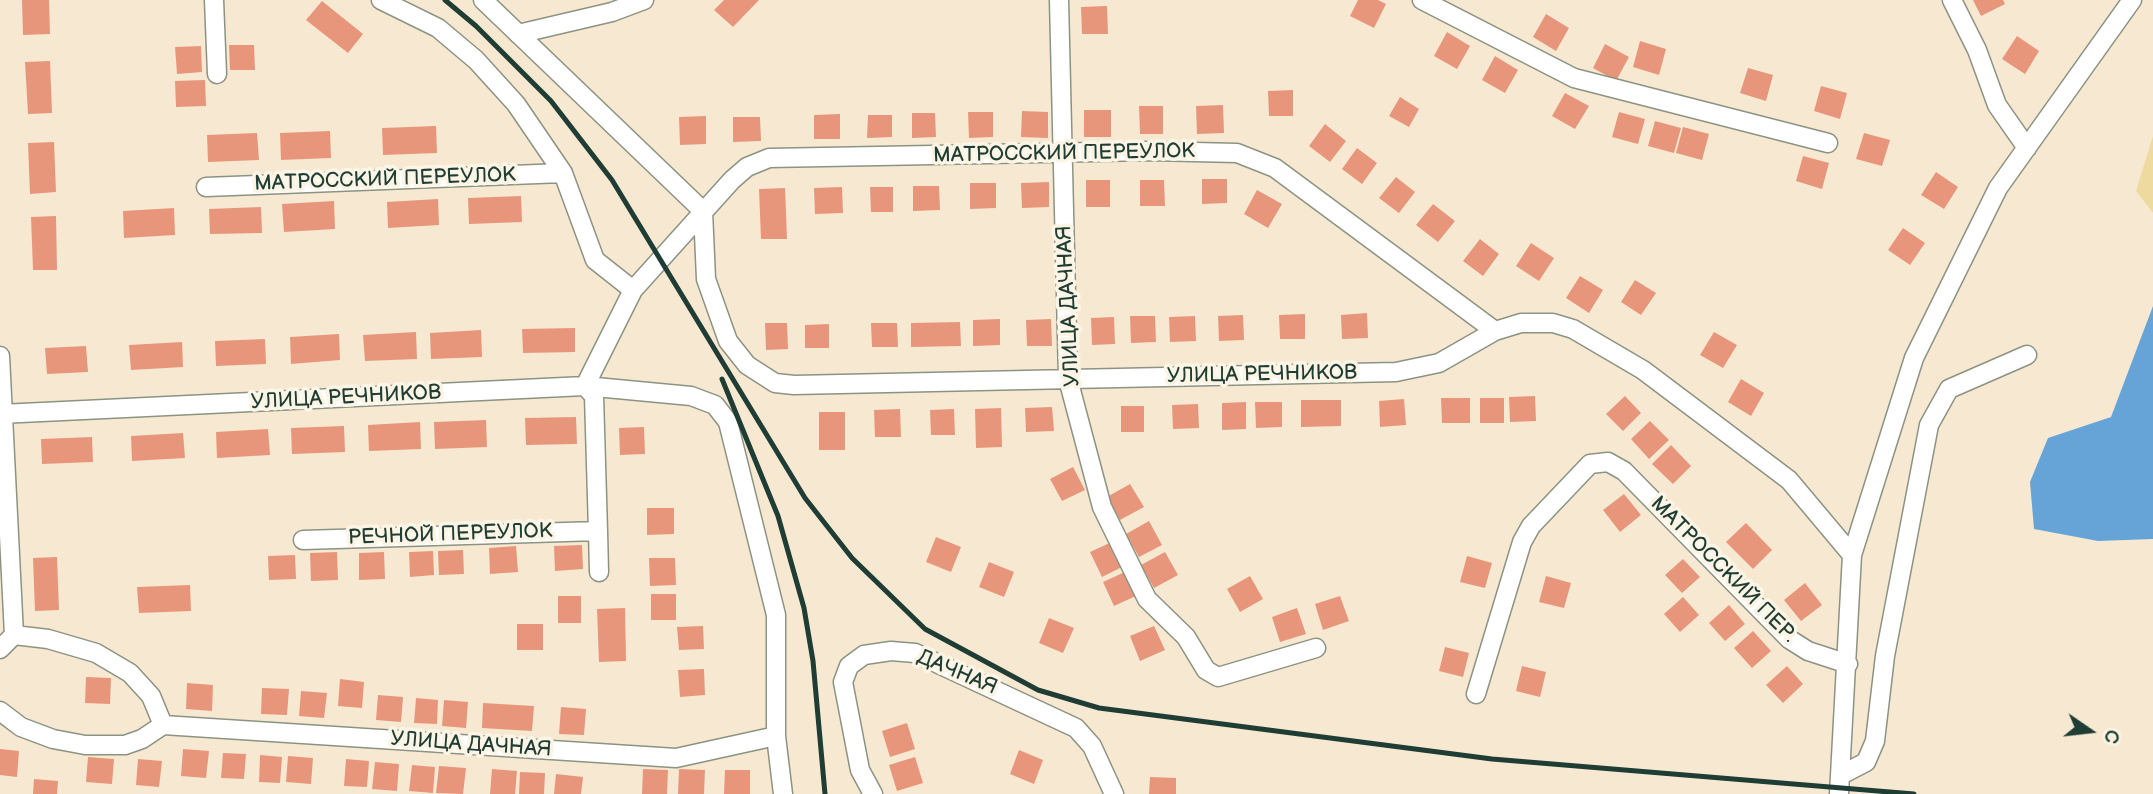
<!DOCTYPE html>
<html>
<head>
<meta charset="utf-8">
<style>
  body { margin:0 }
  #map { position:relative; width:2153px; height:794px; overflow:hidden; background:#f7e9d1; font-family:"Balsamiq Sans",sans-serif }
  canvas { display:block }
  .north { position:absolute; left:2055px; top:696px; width:70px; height:70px; -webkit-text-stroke:5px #fcf5e5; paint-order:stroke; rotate:104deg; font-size:19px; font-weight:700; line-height:28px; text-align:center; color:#1f3d34 }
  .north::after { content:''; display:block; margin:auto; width:24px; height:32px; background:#1f3d34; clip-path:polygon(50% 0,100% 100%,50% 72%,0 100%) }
</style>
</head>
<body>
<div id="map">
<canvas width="2153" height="794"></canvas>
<div class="north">С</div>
</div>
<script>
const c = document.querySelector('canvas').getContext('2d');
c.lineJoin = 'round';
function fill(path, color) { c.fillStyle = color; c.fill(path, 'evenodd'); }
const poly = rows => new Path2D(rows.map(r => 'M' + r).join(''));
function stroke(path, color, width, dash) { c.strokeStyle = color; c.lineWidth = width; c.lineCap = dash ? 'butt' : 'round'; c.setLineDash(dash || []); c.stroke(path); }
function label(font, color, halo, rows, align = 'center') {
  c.font = font + ' "Balsamiq Sans",sans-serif'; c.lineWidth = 7; c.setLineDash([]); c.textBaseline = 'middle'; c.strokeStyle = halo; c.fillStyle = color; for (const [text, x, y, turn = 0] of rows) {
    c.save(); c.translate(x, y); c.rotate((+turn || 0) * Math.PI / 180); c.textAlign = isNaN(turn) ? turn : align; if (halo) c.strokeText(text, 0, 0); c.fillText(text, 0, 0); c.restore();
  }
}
fill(poly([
  [2153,136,2153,213,2136,191]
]), '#eeda9e');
fill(poly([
  [2153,306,2153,539,2098,541,2034,529,2030,482,2048,438,2111,417]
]), '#66a4d8');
fill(poly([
  [22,0,49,0,50,34,23,35],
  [724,0,759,0,733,27,714,10],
  [1358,0,1378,0,1386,4,1374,28,1350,16],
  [1973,0,2003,0,2005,4,1981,16],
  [322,1,363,34,348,53,306,20],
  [1107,6,1108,34,1082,34,1081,7],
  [1546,14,1569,28,1556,51,1533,37],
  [1447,32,1470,46,1457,69,1434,56],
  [2017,36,2039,51,2025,74,2002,59],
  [1640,41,1666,49,1659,75,1633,67],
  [1605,44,1629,57,1616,81,1593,68],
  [229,45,254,45,255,70,230,70],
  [201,46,202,72,177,74,175,47],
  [1495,56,1518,70,1505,93,1482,80],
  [50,61,52,113,28,114,25,62],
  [1748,68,1773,75,1766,101,1740,93],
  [205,80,206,106,176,107,175,81],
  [1821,86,1847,93,1840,119,1814,111],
  [1293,90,1293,116,1269,116,1268,91],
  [1565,93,1589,106,1575,129,1552,116],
  [1400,97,1419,109,1409,127,1389,116],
  [1223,105,1224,133,1197,134,1196,106],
  [1139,106,1163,106,1163,134,1140,134],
  [1084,110,1111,110,1111,137,1084,137],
  [1022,111,1048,112,1048,138,1021,137],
  [968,112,993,112,993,137,969,138],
  [1619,112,1645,119,1638,144,1612,137],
  [912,113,935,113,936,137,912,138],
  [840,114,840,139,814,139,814,115],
  [868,115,892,115,892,137,867,138],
  [706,116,706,144,680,145,679,117],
  [733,117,760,117,761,141,733,142],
  [1655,121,1681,128,1674,153,1648,146],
  [1325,124,1346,141,1330,162,1309,146],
  [436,126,437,153,383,155,382,128],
  [1683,127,1709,134,1702,160,1676,153],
  [330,131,331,158,281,160,280,133],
  [257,133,259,160,208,162,207,135],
  [1864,133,1890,140,1882,166,1856,159],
  [54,142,56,192,30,194,28,143],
  [1357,148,1377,163,1362,184,1342,169],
  [1803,156,1829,163,1822,189,1796,181],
  [1936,172,1958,187,1944,209,1921,195],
  [1396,177,1415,192,1399,213,1379,198],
  [1202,179,1227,179,1227,203,1202,204],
  [1086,180,1110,180,1110,207,1086,207],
  [1140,180,1164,180,1165,206,1140,206],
  [1049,182,1049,207,1022,208,1021,183],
  [970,183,996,183,996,208,970,209],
  [913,186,939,186,940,210,913,211],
  [842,187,843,213,815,214,814,188],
  [870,187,893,187,893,212,871,212],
  [785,188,787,239,761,239,759,189],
  [1257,190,1282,204,1268,228,1244,214],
  [521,196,522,222,469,224,468,198],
  [438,199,439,225,388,228,387,202],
  [334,201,335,229,284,232,282,204],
  [1433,204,1455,221,1438,242,1416,225],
  [261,207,262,233,210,234,209,209],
  [174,208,175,235,124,238,123,211],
  [56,216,57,270,33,270,31,217],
  [1903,228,1925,243,1910,265,1888,250],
  [1480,239,1499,254,1483,276,1463,261],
  [1531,243,1554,258,1539,281,1516,266],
  [1580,276,1603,290,1589,313,1566,298],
  [1635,280,1656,293,1641,315,1621,302],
  [1367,313,1368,338,1342,339,1341,315],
  [1305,314,1305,339,1280,339,1279,315],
  [1243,315,1244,340,1219,341,1218,316],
  [1130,316,1155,316,1156,342,1131,343],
  [1195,316,1196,341,1170,342,1169,317],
  [1114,317,1115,344,1092,345,1091,318],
  [1000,319,1000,345,973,346,973,320],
  [1051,319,1052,346,1027,346,1026,320],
  [960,322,961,346,911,347,911,323],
  [765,323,787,323,788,349,766,350],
  [871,323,897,323,898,347,872,347],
  [829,324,829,348,805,348,805,325],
  [575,328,575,352,523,353,522,329],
  [481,330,482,357,431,359,430,333],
  [416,332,417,359,365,361,363,335],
  [1714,332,1737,345,1723,368,1700,355],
  [339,334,340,360,291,364,290,337],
  [265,339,266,364,216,366,215,341],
  [182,342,183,367,131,370,129,345],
  [86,346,88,372,47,374,45,348],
  [1741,379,1764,393,1751,416,1728,402],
  [1535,396,1536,421,1510,422,1509,397],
  [1625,396,1641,413,1623,431,1606,414],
  [1441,398,1470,398,1470,423,1442,423],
  [1480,398,1504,398,1504,423,1480,423],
  [1404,399,1406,425,1380,427,1379,401],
  [1301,400,1341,400,1341,426,1301,427],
  [1246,402,1246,429,1222,430,1222,403],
  [1255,402,1282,402,1282,427,1256,428],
  [1198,404,1199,428,1173,429,1172,405],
  [1121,406,1144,406,1144,432,1121,432],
  [1052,407,1054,431,1026,432,1025,408],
  [1001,408,1002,447,976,448,975,409],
  [900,409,901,437,875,437,874,410],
  [954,409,955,435,931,435,930,410],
  [819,412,845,412,845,450,819,450],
  [576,417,577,444,526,445,525,418],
  [486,420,487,447,435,449,434,422],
  [1650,421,1669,440,1649,459,1631,439],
  [420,422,421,449,369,451,368,425],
  [344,426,345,452,292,454,291,428],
  [644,427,645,454,620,455,619,428],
  [268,429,270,455,217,458,216,432],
  [183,433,185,458,132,461,131,436],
  [92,437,93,462,42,464,41,439],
  [1671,445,1691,466,1673,484,1652,464],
  [1073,467,1085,490,1062,501,1050,479],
  [1130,484,1144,507,1120,520,1107,497],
  [1624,494,1641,515,1620,532,1603,510],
  [647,508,674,508,674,534,647,535],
  [1149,521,1162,545,1139,557,1126,534],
  [1746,523,1772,550,1753,569,1726,542],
  [936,537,961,547,951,572,926,562],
  [1114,541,1126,565,1102,577,1090,552],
  [582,545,583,569,555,571,554,546],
  [516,546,518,572,490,574,489,548],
  [463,550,464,574,439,575,438,551],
  [433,551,434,575,410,577,409,552],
  [337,552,338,580,311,581,310,553],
  [384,552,385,579,359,580,359,553],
  [1165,552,1178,575,1154,588,1141,565],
  [295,555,296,579,269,580,268,556],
  [1467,556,1492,563,1485,588,1460,582],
  [57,557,59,610,35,611,33,558],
  [649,558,675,558,676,585,650,586],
  [1683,559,1700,577,1682,593,1665,575],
  [989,562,1014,572,1004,597,979,587],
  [1127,571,1138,595,1114,606,1103,582],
  [1250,576,1263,599,1240,612,1227,589],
  [1546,576,1571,583,1564,608,1539,602],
  [1805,583,1822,605,1801,621,1784,600],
  [190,585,191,611,139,613,137,587],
  [651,594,676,594,676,620,651,620],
  [558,596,581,596,581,623,558,623],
  [1340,596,1349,621,1323,630,1315,604],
  [1683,597,1699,615,1680,632,1664,614],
  [1729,605,1745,624,1725,641,1709,623],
  [625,608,626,661,599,662,597,609],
  [1297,608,1306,634,1280,642,1272,617],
  [1049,618,1074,628,1063,653,1039,643],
  [517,624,543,624,543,650,517,650],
  [703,626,704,649,679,650,677,627],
  [1154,626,1165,650,1140,661,1130,636],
  [1753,631,1771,651,1752,668,1734,648],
  [1445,647,1469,653,1463,677,1439,671],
  [1522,666,1546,672,1540,697,1516,691],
  [1787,666,1803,684,1783,703,1766,685],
  [704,669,705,695,680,697,678,670],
  [86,677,111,678,110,704,85,703],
  [340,679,364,682,362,708,338,706],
  [187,683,213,685,212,711,186,709],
  [262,688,289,689,287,715,261,714],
  [301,691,327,693,324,718,299,716],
  [378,695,403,697,401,722,376,720],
  [416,698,438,700,437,724,414,723],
  [444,700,468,702,466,728,442,726],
  [483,703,534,706,532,731,482,728],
  [561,707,586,709,584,735,559,734],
  [907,723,915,749,890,757,882,731],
  [0,749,19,751,17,777,0,775],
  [183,749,209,751,206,778,181,776],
  [1019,750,1043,760,1034,784,1010,774],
  [223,753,246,754,244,779,221,778],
  [260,755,282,757,280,783,259,782],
  [288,756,313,758,311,784,286,782],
  [88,757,114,759,112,784,86,782],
  [915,757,923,783,897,791,889,765],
  [138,759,162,761,159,787,136,785],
  [346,759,369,761,367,787,344,786],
  [375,762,399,764,397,791,372,789],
  [412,765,435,767,433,793,409,791],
  [439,766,466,768,463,794,436,793],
  [492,769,517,771,515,794,490,794],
  [643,769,668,770,667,794,642,794],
  [679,769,705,770,704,794,678,794],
  [725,770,750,770,750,794,724,794],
  [520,772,545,773,544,794,519,794],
  [556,774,583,777,581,794,554,794],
  [1150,777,1176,778,1176,794,1149,794],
  [34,779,58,781,57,794,33,794]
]), '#e7967c');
const minor = poly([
  [214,0,217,74],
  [381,0,438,28,476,60,516,104,563,173,595,260,633,290],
  [483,0,703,211,706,279,728,341,747,365,775,383,794,385,1396,372,1439,363,1495,331,1521,323,1553,323,1573,329,1643,370,1789,480,1852,555],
  [1059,0,1068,379,1102,507,1147,599,1186,637,1206,670,1218,677,1316,648],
  [1422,0,1574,78,1828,143],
  [1952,0,1977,50,1997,105,2027,148],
  [518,34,612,12,644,0],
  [206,187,563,173],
  [0,356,14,635],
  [585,386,691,396,715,405,728,422,776,615,776,736,783,794],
  [0,414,585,386,633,290,732,180,747,167,769,158,1151,151,1237,153,1275,168,1495,331],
  [598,531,599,572],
  [303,540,598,531,594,396,585,386],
  [0,649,14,635,48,639,96,653,130,673,151,696,163,725,142,739,125,745,85,745,53,739,21,727,0,711],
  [1476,694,1522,542,1531,526,1590,464,1608,462,1624,471,1789,639,1808,651,1848,664],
  [163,725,676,758,776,736],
  [1841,775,1866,762,1875,741,1885,656,1929,425,1949,389,2027,355],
  [873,794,860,770,843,682,849,666,864,655,891,651,915,653,1076,728,1092,746,1114,794],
  [1839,794,1852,555,1914,358,1998,188,2132,0]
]);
stroke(minor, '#8b9382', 21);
stroke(minor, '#fff', 18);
stroke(poly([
  [445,0,476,26,551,101,612,180,805,498,852,558,925,629,1038,690,1099,708,1492,759,1914,794],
  [722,379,778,516,804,608,813,661,825,794]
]), '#1f3d34', 5);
label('21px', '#1f3d34', '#fcf5e5', [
  ["МАТРОССКИЙ ПЕРЕУЛОК",1064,154,-1],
  ["МАТРОССКИЙ ПЕРЕУЛОК",385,180,-2],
  ["УЛИЦА ДАЧНАЯ",1069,306,-93],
  ["УЛИЦА РЕЧНИКОВ",1262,375,-1],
  ["УЛИЦА РЕЧНИКОВ",346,398,-3],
  ["РЕЧНОЙ ПЕРЕУЛОК",450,535,-2],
  ["МАТРОССКИЙ ПЕР.",1723,570,45],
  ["ДАЧНАЯ",957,673,23],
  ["УЛИЦА ДАЧНАЯ",471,745,4]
]);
</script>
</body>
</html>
